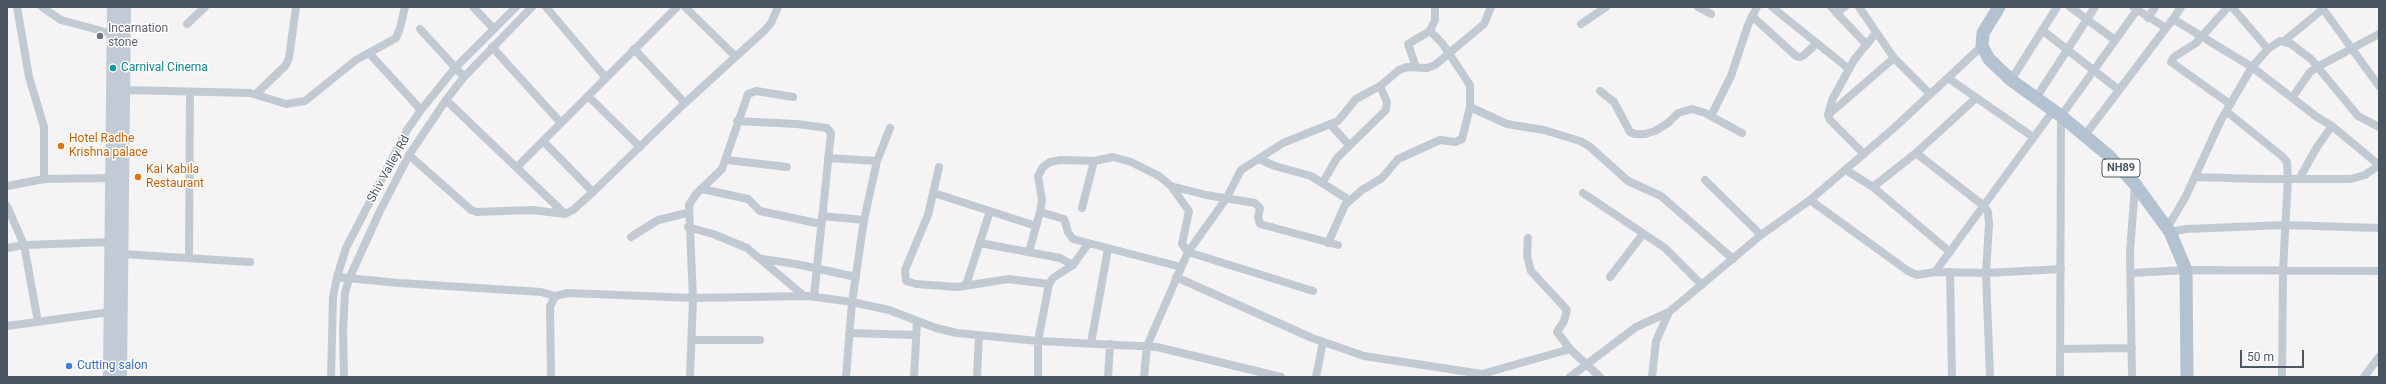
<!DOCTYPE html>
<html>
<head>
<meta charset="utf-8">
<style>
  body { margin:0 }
  #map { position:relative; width:2386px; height:384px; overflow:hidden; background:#f5f3f3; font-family:Roboto,sans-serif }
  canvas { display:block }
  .frame { position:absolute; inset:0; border:8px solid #4a5661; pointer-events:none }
  .scale { position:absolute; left:2240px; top:350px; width:64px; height:18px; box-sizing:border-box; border:2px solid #4a5661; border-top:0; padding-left:5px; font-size:12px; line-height:14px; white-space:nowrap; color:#4a5661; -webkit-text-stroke:3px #fff; paint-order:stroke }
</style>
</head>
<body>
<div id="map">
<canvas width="2386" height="384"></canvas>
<div class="frame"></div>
<div class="scale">50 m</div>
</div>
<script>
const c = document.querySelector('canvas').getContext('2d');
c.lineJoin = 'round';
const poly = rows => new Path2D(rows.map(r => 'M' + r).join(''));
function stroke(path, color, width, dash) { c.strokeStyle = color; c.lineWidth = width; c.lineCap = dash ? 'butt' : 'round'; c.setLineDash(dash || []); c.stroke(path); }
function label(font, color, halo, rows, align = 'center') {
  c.font = font + ' Roboto,sans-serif'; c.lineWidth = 3; c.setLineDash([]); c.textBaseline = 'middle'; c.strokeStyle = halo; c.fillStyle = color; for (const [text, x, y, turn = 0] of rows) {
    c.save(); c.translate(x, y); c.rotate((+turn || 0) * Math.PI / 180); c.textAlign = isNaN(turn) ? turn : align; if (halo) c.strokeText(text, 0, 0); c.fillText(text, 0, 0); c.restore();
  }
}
stroke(poly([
  [17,7,29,77,44,127,44,179],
  [42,7,61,20,113,34],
  [473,7,494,29],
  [546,7,606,78],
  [685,7,735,56],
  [1698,7,1711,14],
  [1772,7,1849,69],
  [1831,7,1866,44],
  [1859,7,1894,58,1930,94],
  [2070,7,2115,40],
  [2133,7,2166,28],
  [2228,7,2196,43,2174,57,2171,62,2230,104],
  [2232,7,2268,49],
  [1836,13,1845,7],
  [1752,16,1796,56,1800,57,1804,55,1817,43],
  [2148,18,2155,7],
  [2173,19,2181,7],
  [187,24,205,7],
  [1581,24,1606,7],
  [420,29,464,77],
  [2042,30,2119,90],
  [2284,41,2323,9,2379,86],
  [492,47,561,123],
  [634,49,685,103],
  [369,53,421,110],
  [1416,67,1408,44,1430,31,1435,20,1435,7],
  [1948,78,2033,137],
  [2011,80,2057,7],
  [125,90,250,93,286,104,305,101,356,60,396,38,400,28,405,7],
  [1600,91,1614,102,1630,132,1635,134,1645,134,1655,131,1668,123,1678,113,1692,109,1705,113,1742,133],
  [256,94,286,65,289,58,296,7],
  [588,96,640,147],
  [2036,98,2095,7],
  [2292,98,2310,72,2319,66,2379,34],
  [446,100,565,214],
  [1470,107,1507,124,1544,130,1580,141,1589,146,1628,181,1661,196,1733,259],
  [2226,111,2283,157,2287,162,2288,179,2283,270,2282,377],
  [1828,115,1894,58],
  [1711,116,1731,76,1748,25,1757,7],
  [737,121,797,124,827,128,831,133,814,296],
  [1331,125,1349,145],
  [2085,135,2173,19,2252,67,2317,117,2332,126,2379,165],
  [543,141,593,192],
  [1916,153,1984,206,1988,212,1989,224,1986,273,1990,377],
  [1864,154,1830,120,1828,115,1832,100,1854,60,1875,34],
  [409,155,471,210,477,212,532,210,565,214,573,210,593,192,685,103,765,30,771,23,778,7],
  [828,158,877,161],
  [1259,159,1275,166,1311,176,1349,200],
  [727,160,787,167],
  [517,167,677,7],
  [939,167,928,215,905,270,906,281,916,284,958,287,1008,279,1049,284],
  [1846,170,1873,187,1950,252],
  [2195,177,2260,179,2351,179,2365,175,2379,165],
  [2299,179,2317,147,2332,126],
  [1705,180,1761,235],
  [1323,182,1337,158,1386,110,1387,102,1380,86],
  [7,186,44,179,111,178],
  [1171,186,1206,195,1255,203,1260,208,1258,217,1260,224,1338,245],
  [1873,187,1916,153,1976,98],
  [702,189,748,199,760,211,821,224],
  [934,193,1036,226],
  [1583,193,1665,248,1702,285],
  [1810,200,1908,271,1917,275,1935,272,1986,273,2061,269],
  [7,206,24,245,38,322],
  [1082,208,1094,161],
  [1040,212,1064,219,1068,232,1073,239,1181,267],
  [822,216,864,220],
  [688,227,713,234,747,248,803,295],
  [2167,228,2185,198,2221,120,2252,67,2268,49,2280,41,2291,44,2311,59,2358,116,2379,127],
  [2170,232,2186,229,2285,225,2379,228],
  [631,237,658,220,687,213],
  [1528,238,1527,256,1531,271,1567,310,1564,321,1557,332,1570,349],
  [980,243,1060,258,1073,265],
  [1328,243,1345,205,1362,190,1382,178,1398,159,1440,140,1455,142,1462,139,1470,107,1470,85,1442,43,1430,31],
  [7,248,24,245,111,242],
  [1029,252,1040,212,1042,200,1038,176,1043,167,1050,162,1061,160,1094,161,1113,157,1131,162,1159,176,1171,186,1189,211,1182,244,1188,252,1313,291],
  [122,254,250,262],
  [189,258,190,92],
  [762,259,796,264,856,277],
  [1935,272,2053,111],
  [1950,272,1952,377],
  [2131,273,2186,270,2379,271],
  [337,277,399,283,541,292,555,296],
  [1176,277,1312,338,1364,356,1482,374,1570,349,1600,377],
  [1610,277,1643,234],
  [966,285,990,211],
  [7,326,110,312],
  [849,333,916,335],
  [693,340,760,340],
  [1091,343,1108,249],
  [2060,349,2132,348],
  [331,377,333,297,337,277,346,248,407,130,421,110,455,68,516,7],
  [344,377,343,330,345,293,349,279,379,213,409,155,446,100,464,77,532,7],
  [551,377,550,307,555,296,568,293,693,298,808,296,852,302,889,310,936,328,957,333,1038,341,1157,347,1281,377],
  [690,377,693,298,689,205,696,194,722,169,748,94,756,91,793,97],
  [846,377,852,302,864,220,877,161,890,128],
  [914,377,917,321],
  [977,377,979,336],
  [1038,377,1038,341,1049,284,1053,278,1073,265,1088,244],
  [1108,377,1110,344],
  [1144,377,1147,346,1188,252,1226,199,1241,170,1283,143,1338,121,1356,99,1380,86,1399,70,1407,67,1427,68,1435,65,1484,24,1491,7],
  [1316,377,1323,342],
  [1570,377,1636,327,1669,312,1761,235,1810,200,1894,128,1982,46],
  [1652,377,1656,341,1669,312],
  [2060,377,2061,116,2137,10],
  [2132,377,2130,253,2135,184],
  [2364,377,2379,357]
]), '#c1cad2', 8);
stroke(poly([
  [109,377,113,7],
  [121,377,125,7]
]), '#c1cbd6', 12);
stroke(poly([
  [1999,7,1983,33,1982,46,1989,59,2011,80,2061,116,2108,155,2135,184,2170,232,2186,270,2187,377]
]), '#b3c2d1', 13);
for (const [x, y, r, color] of [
  [100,36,4,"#6b7280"],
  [113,68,4,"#0f9aa8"],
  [61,146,4,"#e8710a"],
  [138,177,4,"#e8710a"],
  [69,366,4,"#3f7fe0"]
]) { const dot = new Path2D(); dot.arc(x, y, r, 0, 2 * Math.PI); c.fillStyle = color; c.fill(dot); stroke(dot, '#fff', 1.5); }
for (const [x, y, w] of [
  [2121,168,38]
]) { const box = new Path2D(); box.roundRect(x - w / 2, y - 9, w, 18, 3); c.fillStyle = '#fff'; c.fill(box); stroke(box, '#4a5661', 1); }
label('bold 11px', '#4a5661', null, [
  ["NH89",2121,168]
]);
label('12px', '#5b616d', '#fff', [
  ["Incarnation",108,29],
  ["stone",108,43]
], 'left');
label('12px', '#0d838f', '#fff', [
  ["Carnival Cinema",121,68]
], 'left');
label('12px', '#c56008', '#fff', [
  ["Hotel Radhe",69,139],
  ["Krishna palace",69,153],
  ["Kai Kabila",146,170],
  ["Restaurant",146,184]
], 'left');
label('12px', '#4a5661', '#fff', [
  ["Shiv Valley Rd",389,169,-61]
]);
label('12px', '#366cbe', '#fff', [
  ["Cutting salon",77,366]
], 'left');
</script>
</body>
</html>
